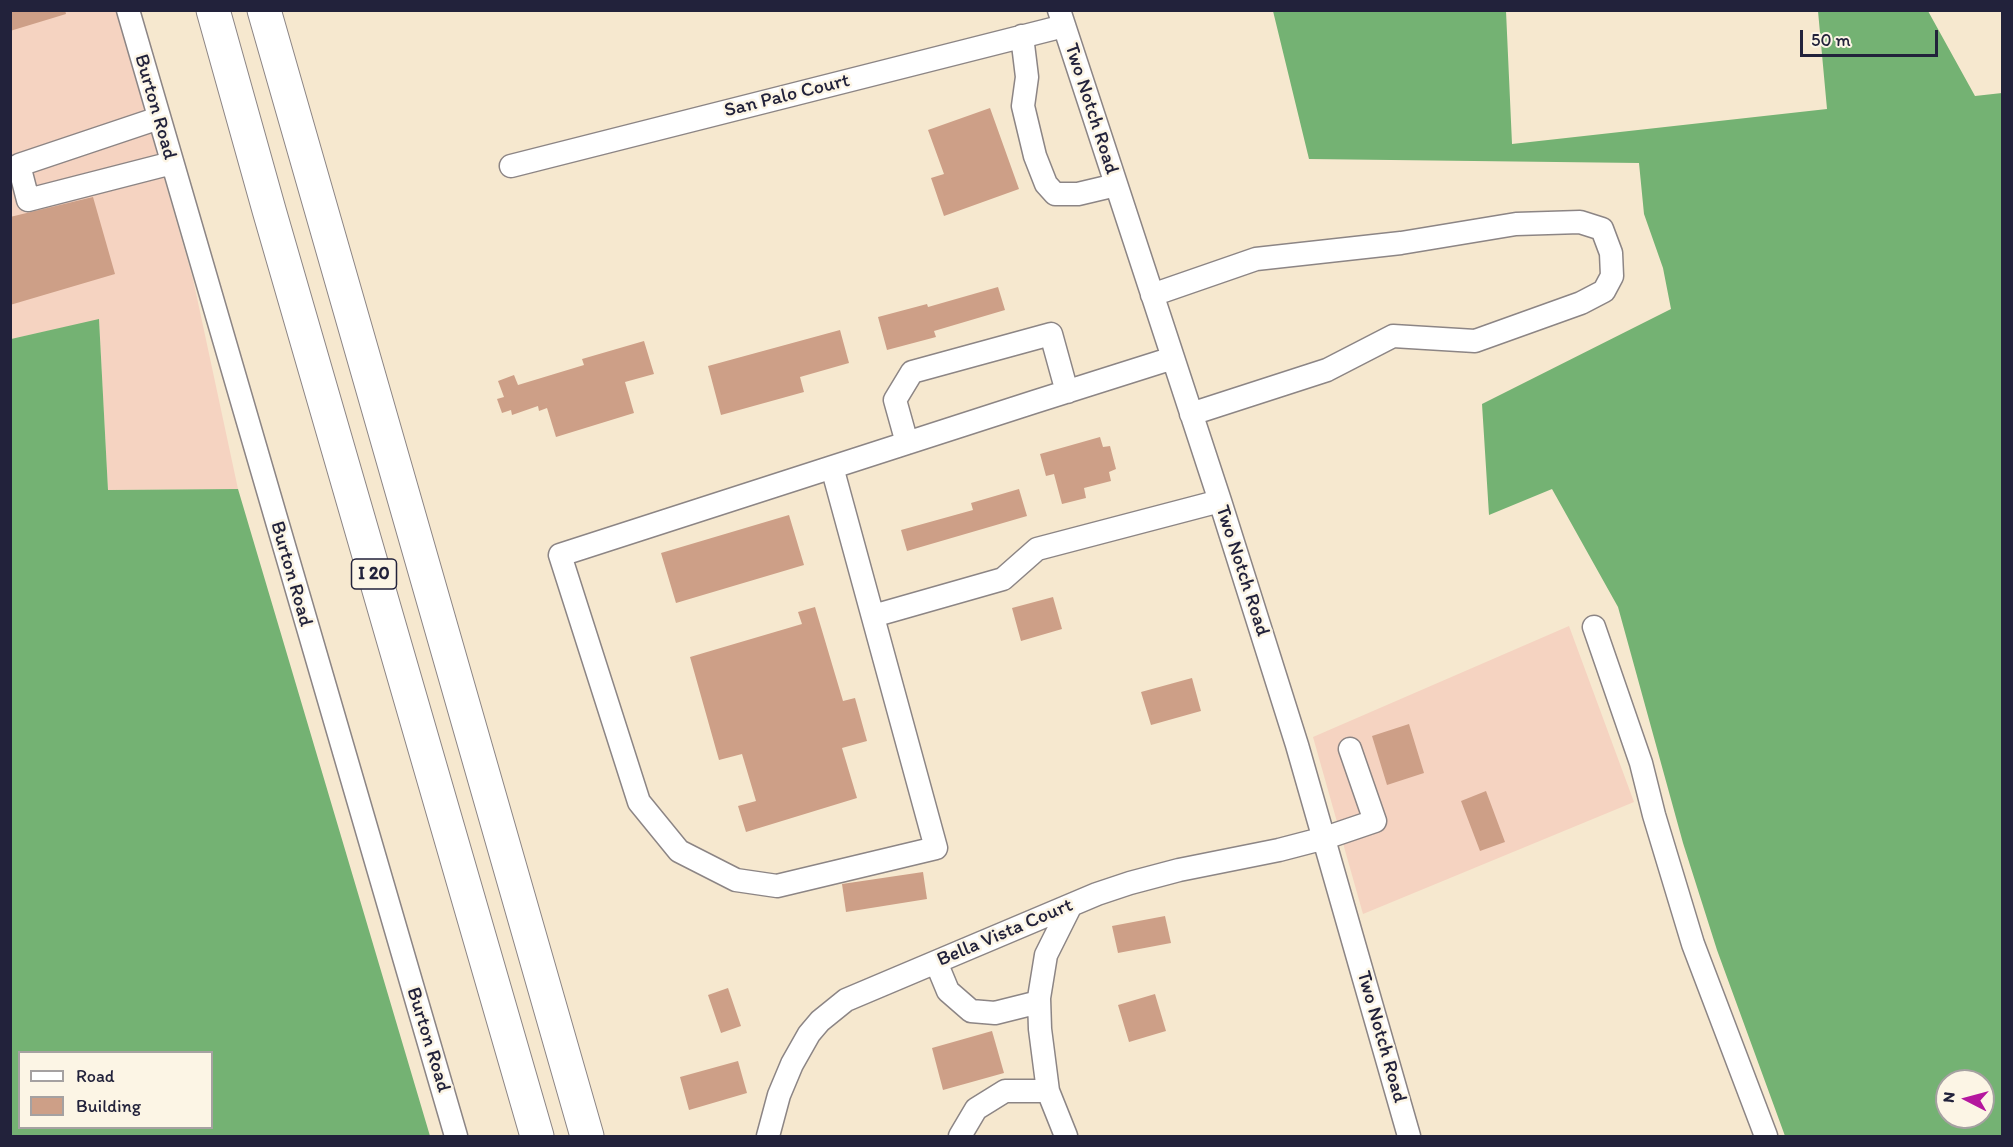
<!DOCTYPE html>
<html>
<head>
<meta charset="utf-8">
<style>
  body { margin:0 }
  #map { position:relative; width:2013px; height:1147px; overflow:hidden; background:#f6e8cf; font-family:Itim,sans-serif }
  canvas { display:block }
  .frame { position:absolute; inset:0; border:12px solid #22223b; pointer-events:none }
  .legend { position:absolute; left:18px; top:1051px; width:195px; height:78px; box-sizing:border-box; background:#fcf5e5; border:2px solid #a5a1a1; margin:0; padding:8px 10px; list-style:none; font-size:18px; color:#22223b }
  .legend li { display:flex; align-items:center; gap:12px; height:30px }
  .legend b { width:30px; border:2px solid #a5a1a1 }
  .north { position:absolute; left:1935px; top:1069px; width:60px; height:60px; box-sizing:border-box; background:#fcf5e5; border:2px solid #a5a1a1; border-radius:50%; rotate:276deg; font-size:16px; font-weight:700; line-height:24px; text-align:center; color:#22223b }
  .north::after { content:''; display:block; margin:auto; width:21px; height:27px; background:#b5179e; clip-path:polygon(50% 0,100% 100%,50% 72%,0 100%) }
  .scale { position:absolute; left:1800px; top:30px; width:138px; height:27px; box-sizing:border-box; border:3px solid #22223b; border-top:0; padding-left:8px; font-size:18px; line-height:21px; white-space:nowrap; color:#22223b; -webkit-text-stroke:4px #fcf5e5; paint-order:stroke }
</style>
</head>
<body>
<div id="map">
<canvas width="2013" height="1147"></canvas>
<div class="frame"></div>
<ul class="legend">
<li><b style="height:8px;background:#fff"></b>Road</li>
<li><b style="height:16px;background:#cd9f87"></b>Building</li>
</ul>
<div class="north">N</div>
<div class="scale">50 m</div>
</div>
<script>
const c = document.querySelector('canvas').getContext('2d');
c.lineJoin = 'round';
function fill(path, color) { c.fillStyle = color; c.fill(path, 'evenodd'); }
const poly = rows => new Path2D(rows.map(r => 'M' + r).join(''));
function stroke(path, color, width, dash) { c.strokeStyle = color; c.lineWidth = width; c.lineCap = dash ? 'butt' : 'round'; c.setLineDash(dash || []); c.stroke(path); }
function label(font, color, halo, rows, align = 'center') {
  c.font = font + ' Itim,sans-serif'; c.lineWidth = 5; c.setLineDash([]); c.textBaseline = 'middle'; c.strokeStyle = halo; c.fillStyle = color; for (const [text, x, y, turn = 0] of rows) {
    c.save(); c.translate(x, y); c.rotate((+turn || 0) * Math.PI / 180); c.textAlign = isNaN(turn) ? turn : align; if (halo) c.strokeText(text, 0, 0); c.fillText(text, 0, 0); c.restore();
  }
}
fill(poly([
  [10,11,116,11,193,279,238,489,108,490,99,320,11,339],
  [1569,626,1634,802,1363,914,1313,737]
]), '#f5d3c1');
fill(poly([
  [1273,11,1506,11,1512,144,1827,109,1818,11,1928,11,1975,96,2002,93,2002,1136,1785,1136,1717,950,1683,843,1618,607,1552,489,1489,515,1482,404,1671,309,1663,268,1644,214,1639,163,1309,159],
  [1947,1081,1983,1081,1983,1117,1947,1117],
  [99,319,108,490,238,489,430,1136,11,1136,11,339],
  [20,1052,212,1052,212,1128,20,1128]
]), '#74b273');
fill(poly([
  [10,10,65,10,66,14,10,31],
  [990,108,1019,189,944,216,931,178,944,174,928,130],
  [93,197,115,274,10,305,10,217],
  [998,287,1005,310,934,331,936,337,887,350,878,317,927,304,928,307],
  [840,330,849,363,800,377,804,392,721,415,708,366],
  [644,341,654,374,625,382,634,413,556,437,547,408,539,411,538,406,512,415,511,410,502,413,497,399,504,397,498,381,514,375,518,385,584,365,582,359],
  [1100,437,1103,447,1110,446,1116,469,1109,472,1111,481,1084,488,1086,498,1062,504,1054,474,1046,476,1040,454],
  [1019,489,1027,516,907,551,901,530,973,510,971,503],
  [789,515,804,565,676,603,661,553],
  [1053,597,1062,629,1021,641,1012,608],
  [815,607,843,701,855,698,867,741,842,748,857,798,746,832,738,806,756,801,742,754,719,760,690,657,802,624,798,612],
  [1192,678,1201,711,1151,725,1141,692],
  [1409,724,1424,773,1387,785,1372,736],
  [1486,791,1505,842,1480,851,1461,801],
  [923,872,927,899,846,912,842,884],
  [1165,916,1171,943,1118,953,1112,926],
  [728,988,741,1026,721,1033,708,995],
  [1155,994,1166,1031,1129,1042,1118,1005],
  [992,1031,1004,1073,943,1090,932,1048],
  [738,1061,747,1093,689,1110,680,1077]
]), '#cd9f87');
const minor = poly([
  [128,10,456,1136],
  [1059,10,1220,501,1297,745,1409,1136],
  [1022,36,1027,77,1023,106,1035,156,1046,184,1055,194,1078,194,1116,185],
  [159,118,19,165,28,200,172,163],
  [511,166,1064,26],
  [1152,295,1256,259,1401,243,1516,224,1580,222,1602,229,1611,253,1612,276,1604,291,1581,303,1475,341,1393,336,1327,370,1191,414],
  [907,443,895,400,912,372,1051,334,1067,392],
  [832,467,936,848,777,886,736,880,679,851,639,802,560,555,1034,402,1173,358],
  [873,616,1003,579,1037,549,1220,501],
  [1594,627,1641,763,1654,815,1693,944,1766,1136],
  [936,962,948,991,971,1011,995,1013,1039,1002],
  [768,1136,779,1095,792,1064,809,1034,820,1021,846,1000,1097,894,1130,883,1179,870,1279,850,1325,838,1375,821,1350,749],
  [960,1136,976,1109,1005,1091,1048,1091],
  [1066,1136,1048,1091,1040,1029,1039,998,1046,955,1071,905]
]);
const highway = poly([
  [213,10,269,210,537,1136],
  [264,10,587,1136]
]);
stroke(minor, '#8c8585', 25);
stroke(highway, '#8c8585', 35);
stroke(minor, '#fff', 22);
stroke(highway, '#fff', 33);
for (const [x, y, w] of [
  [374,574,45]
]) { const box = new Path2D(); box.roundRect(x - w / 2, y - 15, w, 30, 4.5); c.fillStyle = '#fcf5e5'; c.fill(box); stroke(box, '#22223b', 1.5); }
label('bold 18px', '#22223b', null, [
  ["I 20",374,574]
]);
label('20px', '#22223b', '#fcf5e5', [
  ["San Palo Court",787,96,-14],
  ["Burton Road",155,107,74],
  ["Two Notch Road",1091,109,72],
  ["Two Notch Road",1242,571,72],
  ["Burton Road",291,574,74],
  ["Bella Vista Court",1005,933,-23],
  ["Two Notch Road",1381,1037,74],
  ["Burton Road",428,1040,73]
]);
</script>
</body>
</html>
